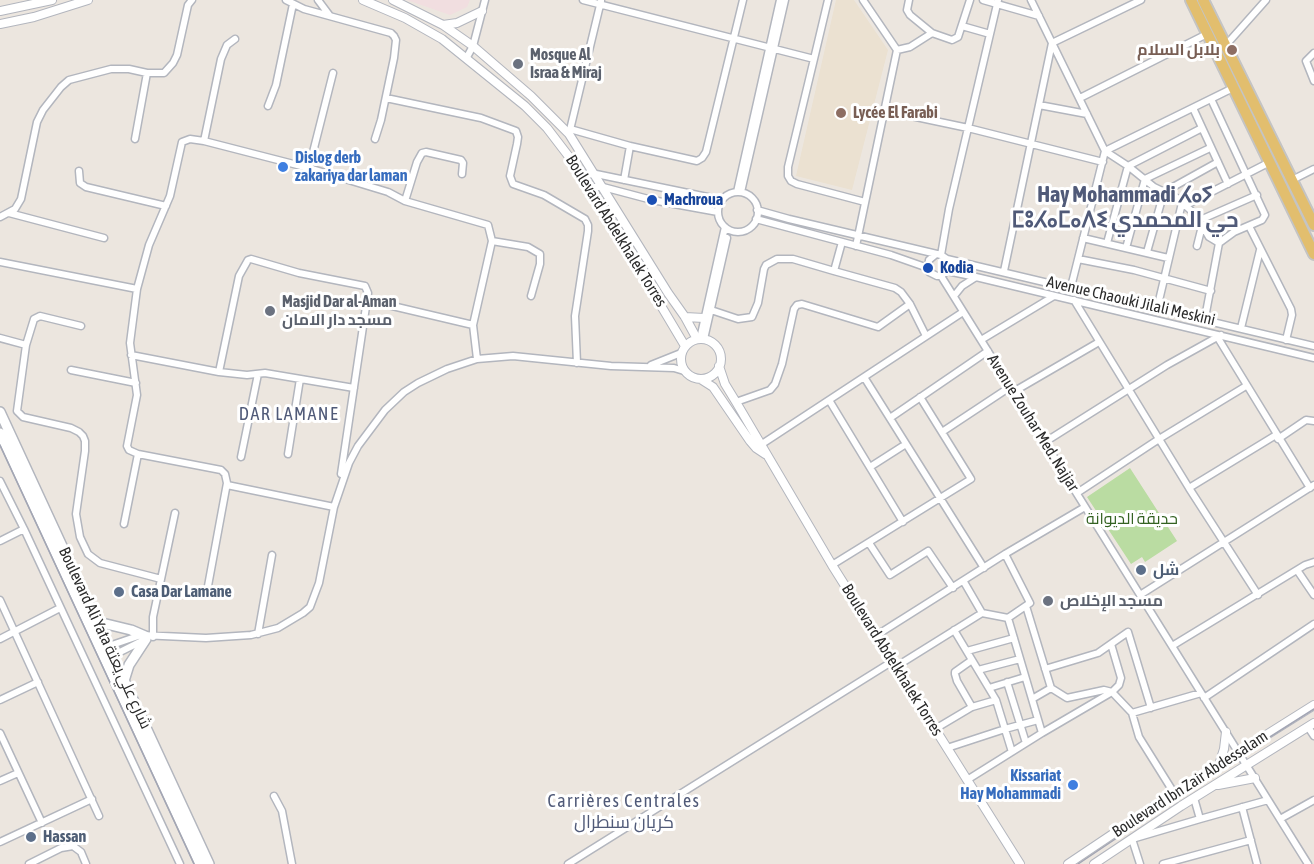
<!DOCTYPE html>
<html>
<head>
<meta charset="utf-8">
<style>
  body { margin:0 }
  canvas { display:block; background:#ece6df }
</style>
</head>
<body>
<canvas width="1314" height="864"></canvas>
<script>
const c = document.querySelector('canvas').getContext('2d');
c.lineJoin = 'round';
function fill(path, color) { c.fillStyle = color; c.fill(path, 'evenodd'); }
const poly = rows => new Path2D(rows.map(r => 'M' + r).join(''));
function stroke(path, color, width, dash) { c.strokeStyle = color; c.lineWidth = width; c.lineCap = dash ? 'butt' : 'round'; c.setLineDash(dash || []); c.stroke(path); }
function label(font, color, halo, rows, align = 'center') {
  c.font = font + ' "Asap Condensed",Cairo,"Noto Sans Tifinagh",sans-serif'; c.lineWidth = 6; c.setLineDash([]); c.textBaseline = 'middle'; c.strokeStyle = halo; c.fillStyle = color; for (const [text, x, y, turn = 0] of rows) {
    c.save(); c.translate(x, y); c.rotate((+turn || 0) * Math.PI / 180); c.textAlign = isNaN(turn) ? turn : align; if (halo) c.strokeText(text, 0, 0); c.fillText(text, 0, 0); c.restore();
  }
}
fill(poly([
  [836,0,854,0,888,50,852,190,796,176]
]), '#ebe1d1');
fill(poly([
  [407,0,470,0,467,7,450,15]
]), '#f1dee0');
fill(poly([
  [1130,468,1177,541,1145,562,1142,557,1131,564,1087,497]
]), '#badca2');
const minor = poly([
  [286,0,304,9,391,33,394,36,396,40,394,58,381,120,375,139],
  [318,0,330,16],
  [583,0,814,59,788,167,788,176,791,181,797,184,865,202],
  [909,0,907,10,910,15,932,33,952,40,958,37,970,0],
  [983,0,1039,16],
  [1031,0,1105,151,1128,166,1154,187,1177,198,1197,216,1209,237,1219,243],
  [962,26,990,34],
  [1226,45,1266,0],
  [897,50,910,47,932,33],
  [1314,53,1306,61,1314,81],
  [467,57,473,46,485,0],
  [814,59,828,0],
  [386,98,481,118,516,131,518,137,517,144,510,176,513,184,544,195,585,219,588,225,588,231,575,316,577,363],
  [1080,98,1207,34],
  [1039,105,1087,114],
  [268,106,276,85,293,4],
  [1193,108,1228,184],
  [883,110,968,128,1103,162],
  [570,129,630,146],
  [569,134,601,1],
  [135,139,147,73],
  [204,141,221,59,227,45,235,39],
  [309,168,333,73],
  [79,171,80,183,86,187,166,206],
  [583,175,596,174,722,200],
  [624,180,630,146,697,161,702,158,706,152,743,0],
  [1292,180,1314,169],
  [589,187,603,187,652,200,718,212],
  [737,192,780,0],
  [741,192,785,0],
  '718 212a20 20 0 1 1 40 0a20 20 0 1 1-40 0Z',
  [405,201,417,162,422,153,426,152,461,160,463,163,462,174],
  [1184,206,1270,162],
  [757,210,789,219,941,255,947,259,1314,346],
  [9,213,104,238],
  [0,217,15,209,21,199,37,122,43,110,61,87,69,80,111,69,129,69,147,73,164,73,173,63,177,55,188,5,192,0],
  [756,219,891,255,928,268,929,272,937,276,941,276,947,271,949,265,947,259],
  [1200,220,1257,195],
  [1249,226,1291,309,1292,315,1286,340],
  [1083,238,1168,258],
  [492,241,528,247,540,254,540,264,531,296],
  [842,242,834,271,895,288,901,292,910,304,926,336],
  [1107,243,1128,166,1202,128],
  [856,246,897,50,863,0],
  [1197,246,1202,226],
  [1126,248,1145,179,1210,148],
  [1147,252,1164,192,1218,162],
  [941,255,949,209,998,0],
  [1078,259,1134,270,1211,291],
  [0,262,137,289],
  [928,268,929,260,935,255],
  [947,271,976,277,1314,358],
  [1004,271,1052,43,1141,0],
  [941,276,1308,864],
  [1071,287,1105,151,1233,88],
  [954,296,962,286,976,277],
  [367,300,473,325],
  [1074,300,1189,488,1258,595],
  [1157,309,1182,203],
  [711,310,738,319,752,317,758,303,764,269,766,265,777,259,793,259,834,271],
  [1205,318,1219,243,1234,232,1262,220,1265,215,1211,99],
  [81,326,40,316,34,319,26,345,17,411,23,417,71,428,79,432,83,436,85,441,85,451,76,514,80,537,88,554,100,563,161,579],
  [1241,328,1260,250],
  [0,338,26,345],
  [1218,338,1310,488],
  [700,339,725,227],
  [704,339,727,238],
  [981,340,1054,296],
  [131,355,219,372,247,375,265,373,354,388],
  [651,365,681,353],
  [71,370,136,383],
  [219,372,239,276,248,260,251,259,299,273,365,286,368,293,367,300,341,474],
  [864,377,984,568],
  [1013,392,1099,342],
  [829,400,903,522],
  [736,402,770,390,775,384,782,364,794,309,797,305,802,304,878,327,910,304],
  [890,418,988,351],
  [942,432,1010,387],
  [1278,439,1306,420,1314,421],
  [1045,442,1167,365,1221,335],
  [762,444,963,312],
  [288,454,300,379],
  [241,457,258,374],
  [870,467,906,444],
  [0,481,24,529,180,864],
  [227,485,334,507],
  [1189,488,1276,435],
  [1077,493,1159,439,1246,386],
  [124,524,138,454],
  [0,541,24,529],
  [869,543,890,575,928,551,953,588],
  [1005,554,1030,603,1008,618],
  [832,565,971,479,920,397],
  [1297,570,1314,595],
  [208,586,227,483,225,474,221,470,138,454,129,450,127,446,137,395,130,343,137,289,149,245,170,196,182,142,190,139,204,141,309,168,388,192,405,201,488,225,492,241,473,325,477,359],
  [1140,595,1314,485],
  [0,600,99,816],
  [1026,606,1051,688,1067,698,1104,690,1112,692,1119,685,1121,678,1111,644],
  [982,613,1008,618,1042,733],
  [954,630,996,700,1012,752],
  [258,634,272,555],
  [877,635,1005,554,1085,507],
  [153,637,153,617,175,513],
  [0,639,60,608],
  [1172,646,1305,565,1314,562],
  [106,647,141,635,206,638,251,635,278,628,303,613,310,607,319,583,334,507,349,463,358,446,385,410,404,392,418,383,447,369,477,359,513,356,611,366,674,368,684,371],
  [967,651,1014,638],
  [110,657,144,640],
  [897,666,982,613,964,582],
  [1045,669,1098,653,1128,632,1151,708],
  [978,670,1020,659],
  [1007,682,1026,743],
  [989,688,1025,677],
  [1204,698,1314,624],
  [1032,699,1051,688],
  [0,700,38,682],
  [972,707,957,681,955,674,955,672,972,660],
  [1132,713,1201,693],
  [1308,727,1314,736],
  [935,729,972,707,996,700],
  [0,733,42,823],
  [947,748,1005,729,1038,720],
  [967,780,1042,733,1112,692,1132,713,1139,737,1174,793],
  [0,781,18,773],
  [274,796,282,811,292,864],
  [1194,798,1200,819,1268,800],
  [1242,807,1257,864],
  [1280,819,1314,800],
  [0,842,92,799],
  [29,864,61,848,73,846,81,852,86,864],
  [568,864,893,661],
  [1140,864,1132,839,1200,819],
  [1163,864,1251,840]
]);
const tertiary = poly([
  [363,0,405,18,442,39,525,106,547,128,583,175,685,346],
  [393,0,443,25,473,46,531,96,569,134,668,293,685,317,697,339],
  [0,11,52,0],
  [0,24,34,17,88,0],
  [443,25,457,23,482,11],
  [685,317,704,318],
  '681 359a20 20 0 1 1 40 0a20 20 0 1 1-40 0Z',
  [719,366,725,384,736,402,832,565,1020,864],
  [702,380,713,387,750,441,756,448,765,454],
  [1219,765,1224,749,1226,732],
  [1218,785,1255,778],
  [1068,864,1174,793,1314,705],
  [1094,864,1181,806,1314,723]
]);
const secondary = poly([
  [0,412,209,864],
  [0,433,200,864],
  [98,622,131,630,145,636],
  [124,681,129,665,146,639]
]);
const primary = poly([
  [1191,0,1314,254],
  [1203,0,1314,225]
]);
stroke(minor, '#b3b6be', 9);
stroke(tertiary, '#b3b6be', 10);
stroke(secondary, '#b3b6be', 12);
stroke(primary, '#c4c4c4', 14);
stroke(minor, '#fff', 6);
stroke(tertiary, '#fff', 8);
stroke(secondary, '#fff', 9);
stroke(primary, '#e2be6e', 10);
stroke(poly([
  [0,445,194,864],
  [1078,864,1221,768,1314,709]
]), '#a3a6b4', 1.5);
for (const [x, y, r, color] of [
  [1232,50,6,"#8d6e63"],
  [518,64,6,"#6b7280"],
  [841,113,6,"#8d6e63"],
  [283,167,6,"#3f7fe0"],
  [652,200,6,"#1a4fb4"],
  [928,268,6,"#1a4fb4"],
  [270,311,6,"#6b7280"],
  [1141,570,6,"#5c6f8a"],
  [119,592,6,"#5c6f8a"],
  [1048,601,6,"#6b7280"],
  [1073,785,6,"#3f7fe0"],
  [31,837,6,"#5c6f8a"]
]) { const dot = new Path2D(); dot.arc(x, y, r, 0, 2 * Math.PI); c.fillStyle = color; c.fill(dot); stroke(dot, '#fff', 2); }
label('bold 16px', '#785e54', '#fff', [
  ["بلابل السلام",1220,50],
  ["Lycée El Farabi",853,113,"left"]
], 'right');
label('bold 16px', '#5b616d', '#fff', [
  ["Mosque Al",530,55],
  ["Israa & Miraj",530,73],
  ["Masjid Dar al-Aman",282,302],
  ["مسجد دار الامان",282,320],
  ["مسجد الإخلاص",1060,601]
], 'left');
label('bold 16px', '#366cbe', '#fff', [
  ["Dislog derb",295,158],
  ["zakariya dar laman",295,176],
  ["Kissariat",1061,776,"right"],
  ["Hay Mohammadi",1061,794,"right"]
], 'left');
label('bold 16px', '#164399', '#fff', [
  ["Machroua",664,200],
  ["Kodia",940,268]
], 'left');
label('16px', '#2c2c2c', '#fff', [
  ["Boulevard Abdelkhalek Torres",616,231,58],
  ["Avenue Chaouki Jilali Meskini",1131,301,13],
  ["Avenue Zouhar Med. Najjar",1033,423,58],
  ["Boulevard Ali Yata شارع علي يعتة",105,638,65],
  ["Boulevard Abdelkhalek Torres",892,660,58],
  ["Boulevard Ibn Zair Abdessalam",1190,784,-33]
]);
label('16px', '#346222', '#fff', [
  ["حديقة الديوانة",1132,519]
]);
label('bold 16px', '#4e5e75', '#fff', [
  ["شل",1153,570],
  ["Casa Dar Lamane",131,592],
  ["Hassan",43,837]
], 'left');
c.letterSpacing = '1.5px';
label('18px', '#505a78', '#fff', [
  ["DAR LAMANE",289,414],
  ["Carrières Centrales",624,801],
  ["كريان سنطرال",624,822]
]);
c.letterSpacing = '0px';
label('bold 22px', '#505a78', '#fff', [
  ["Hay Mohammadi ⵃⴰⵢ",1125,195],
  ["ⵎⵓⵃⴰⵎⴰⴷⵉ حي المحمدي",1125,220]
]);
</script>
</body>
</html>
